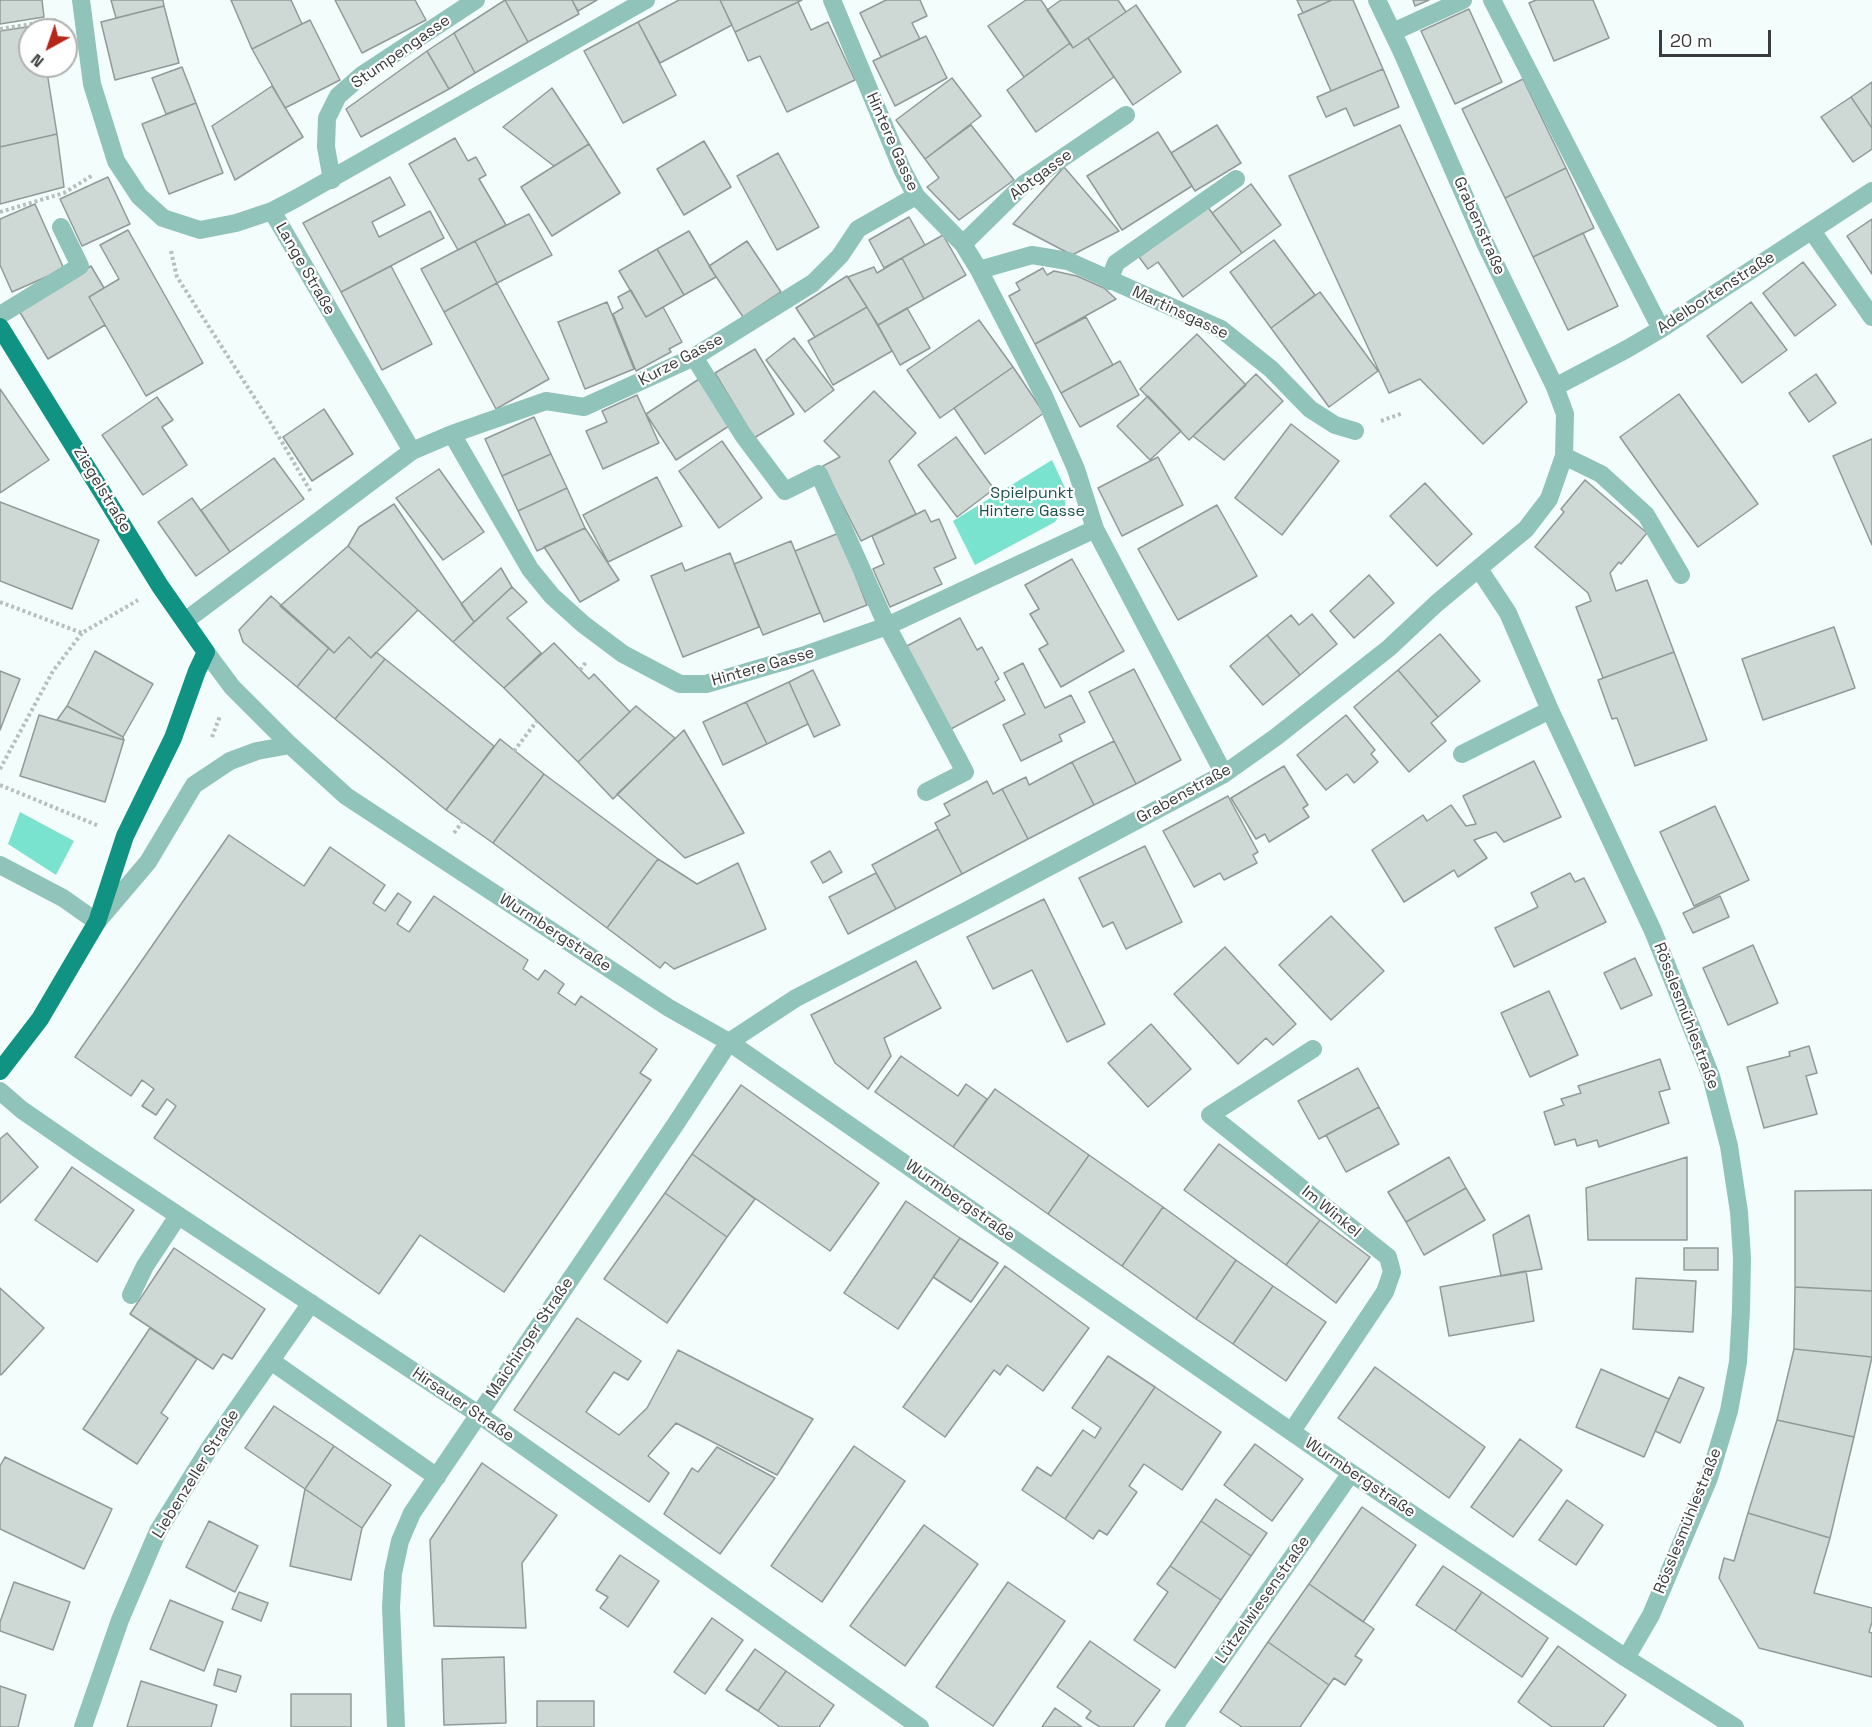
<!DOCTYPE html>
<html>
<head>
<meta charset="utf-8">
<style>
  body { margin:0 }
  #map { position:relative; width:1872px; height:1727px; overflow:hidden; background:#f3fdfb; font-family:"Space Grotesk",sans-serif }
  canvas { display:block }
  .north { position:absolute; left:18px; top:18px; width:60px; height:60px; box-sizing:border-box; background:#fff; border:2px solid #b0b1b1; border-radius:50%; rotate:220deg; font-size:16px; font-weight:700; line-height:24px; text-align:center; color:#393c3b }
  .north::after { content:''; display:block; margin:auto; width:21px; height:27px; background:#b52719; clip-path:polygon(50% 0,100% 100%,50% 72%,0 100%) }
  .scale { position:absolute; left:1659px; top:30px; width:112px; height:27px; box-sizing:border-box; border:3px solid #393c3b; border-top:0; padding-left:8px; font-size:18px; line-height:21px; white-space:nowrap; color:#393c3b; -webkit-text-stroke:4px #fff; paint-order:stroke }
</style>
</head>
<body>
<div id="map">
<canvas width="1872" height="1727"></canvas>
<div class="north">N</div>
<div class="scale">20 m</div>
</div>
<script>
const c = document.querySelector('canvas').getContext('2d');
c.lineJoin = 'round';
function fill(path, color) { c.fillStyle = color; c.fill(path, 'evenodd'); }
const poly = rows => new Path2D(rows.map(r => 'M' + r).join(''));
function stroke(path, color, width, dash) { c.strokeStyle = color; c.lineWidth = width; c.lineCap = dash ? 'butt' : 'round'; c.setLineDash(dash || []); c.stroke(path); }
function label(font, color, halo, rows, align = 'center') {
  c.font = font + ' "Space Grotesk",sans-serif'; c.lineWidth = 4.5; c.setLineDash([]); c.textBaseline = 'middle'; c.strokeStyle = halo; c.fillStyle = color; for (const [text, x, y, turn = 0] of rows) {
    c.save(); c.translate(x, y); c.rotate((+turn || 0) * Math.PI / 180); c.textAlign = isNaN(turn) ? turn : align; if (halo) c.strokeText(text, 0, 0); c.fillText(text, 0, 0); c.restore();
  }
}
fill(poly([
  [1052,460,1066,490,1065,508,1055,522,975,565,953,521],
  [20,812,74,841,56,875,8,844]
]), '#7ae3cf');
const building = poly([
  [0,0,42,0,44,17,0,24,0,0],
  [111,0,163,0,164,6,116,18,111,0],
  [231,0,291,0,302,24,252,49,231,0],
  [335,0,415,0,426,20,362,53,335,0],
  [505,0,528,42,475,73,454,33,505,0],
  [505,0,572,0,579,14,528,42,505,0],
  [572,0,597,0,578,11,572,0],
  [679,0,720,0,732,25,660,63,638,22,679,0],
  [720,0,802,0,735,32,720,0],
  [886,0,920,0,927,16,912,23,920,39,881,57,860,13,886,0],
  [1026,0,1041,0,1070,43,1024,77,988,26,1026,0],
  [1061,0,1118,0,1126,12,1073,48,1047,10,1061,0],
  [1297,0,1332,0,1303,13,1297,0],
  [1332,0,1353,0,1383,69,1331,91,1298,15,1332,0],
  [1413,0,1429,0,1415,6,1413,0],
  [1536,0,1593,0,1609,38,1554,61,1529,3,1536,0],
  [798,2,811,30,828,22,855,80,787,112,760,56,748,61,735,32,798,2],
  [1136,5,1181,72,1133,105,1088,38,1136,5],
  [164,6,179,63,115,80,101,22,164,6],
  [1469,9,1502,82,1455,104,1421,31,1469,9],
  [310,20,340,80,285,108,252,49,310,20],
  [638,22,676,95,623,123,584,51,638,22],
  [40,25,41,30,30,30,30,66,46,66,57,134,0,147,0,31,40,25],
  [454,33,475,73,449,89,427,51,454,33],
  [926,36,947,78,895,106,873,61,926,36],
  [1088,38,1114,77,1036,132,1007,90,1070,43,1073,48,1088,38],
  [427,51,449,89,361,137,346,109,427,51],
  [182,67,196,103,166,114,152,78,182,67],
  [1383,69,1399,107,1354,126,1346,108,1326,117,1317,97,1383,69],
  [952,78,981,116,925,159,896,120,952,78],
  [1523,79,1566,168,1505,198,1462,109,1523,79],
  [1872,82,1872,128,1851,97,1872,82],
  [272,86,303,137,235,180,212,126,272,86],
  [552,88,589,144,554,166,503,127,552,88],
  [1851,97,1872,128,1872,149,1853,162,1821,117,1851,97],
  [196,103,223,173,169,194,142,124,196,103],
  [971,125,1014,180,959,220,927,187,939,178,925,159,971,125],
  [1217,125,1241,163,1195,191,1171,153,1217,125],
  [1400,125,1527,402,1483,444,1420,379,1389,393,1289,176,1400,125],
  [1158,132,1192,186,1122,230,1087,176,1158,132],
  [57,134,64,187,0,204,0,147,57,134],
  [455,138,468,161,476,157,486,175,479,179,506,225,458,250,409,164,455,138],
  [704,141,731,187,684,215,657,169,704,141],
  [589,144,620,193,552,236,521,187,589,144],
  [778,153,819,227,777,250,737,176,778,153],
  [1064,167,1119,231,1072,255,1013,224,1064,167],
  [1566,168,1594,228,1533,257,1505,198,1566,168],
  [108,177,130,224,82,246,60,199,108,177],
  [390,177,405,205,372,222,379,237,430,211,444,238,341,292,303,223,390,177],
  [1251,184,1281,225,1242,253,1212,213,1251,184],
  [35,204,64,269,12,292,0,265,0,219,35,204],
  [1207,206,1242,253,1183,297,1158,262,1148,269,1139,257,1207,206],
  [529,214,552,255,497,283,475,241,529,214],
  [909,217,925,245,884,268,869,240,909,217],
  [1872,219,1872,274,1847,236,1872,219],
  [128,230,203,363,146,396,89,297,119,279,100,245,128,230],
  [689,231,716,277,684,295,657,249,689,231],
  [1583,233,1618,306,1568,330,1533,257,1583,233],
  [943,235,966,275,924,299,902,258,943,235],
  [1274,240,1315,295,1271,328,1230,272,1274,240],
  [475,241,497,283,444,312,421,269,475,241],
  [747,241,781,292,743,317,709,266,747,241],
  [657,249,684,295,646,317,619,271,657,249],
  [902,258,924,299,878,325,848,277,874,267,877,273,902,258],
  [1803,262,1836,305,1795,336,1763,293,1803,262],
  [91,266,104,288,89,297,105,325,48,359,18,309,91,266],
  [391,266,432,344,382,370,341,292,391,266],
  [1043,268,1047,275,1054,271,1077,276,1104,288,1116,299,1035,344,1009,296,1020,290,1016,283,1043,268],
  [847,276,867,307,815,337,796,308,847,276],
  [497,283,549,379,496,409,444,312,497,283],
  [631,290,646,317,663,307,682,342,669,349,671,352,636,371,613,314,623,308,618,297,631,290],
  [1320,292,1378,371,1329,407,1271,328,1320,292],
  [607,302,634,369,585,389,558,322,607,302],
  [1751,302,1787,350,1742,383,1707,336,1751,302],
  [867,307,892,351,833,385,808,341,867,307],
  [907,308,930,348,900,365,878,325,907,308],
  [1086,317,1113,365,1061,393,1035,344,1086,317],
  [979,320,1013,367,940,418,907,370,979,320],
  [1197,334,1246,385,1189,440,1140,389,1197,334],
  [794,338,834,390,805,412,766,360,794,338],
  [755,349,794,414,754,438,715,373,755,349],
  [1120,361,1139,395,1080,427,1061,393,1120,361],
  [1013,367,1044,413,985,454,954,408,1013,367],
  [1256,374,1283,401,1224,460,1193,436,1256,374],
  [1816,374,1836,403,1809,422,1789,393,1816,374],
  [699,379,729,426,676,460,646,414,699,379],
  [0,389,49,460,0,493,0,389],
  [874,391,916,433,889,461,916,514,861,541,823,466,840,457,824,441,874,391],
  [1679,394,1758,504,1698,547,1620,437,1679,394],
  [637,395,659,443,603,469,586,431,607,422,602,411,637,395],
  [1148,396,1181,431,1150,460,1117,426,1148,396],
  [157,397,173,420,162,427,187,465,143,495,102,435,157,397],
  [324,409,353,454,312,481,283,437,324,409],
  [534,417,551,454,502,476,485,439,534,417],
  [1291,424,1339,461,1282,535,1235,498,1291,424],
  [956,437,994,489,957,517,918,465,956,437],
  [1872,439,1872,545,1833,456,1872,439],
  [722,441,762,498,719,528,679,471,722,441],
  [551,454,567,488,518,511,502,476,551,454],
  [1158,457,1183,505,1122,536,1098,488,1158,457],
  [274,458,304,499,230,552,201,510,274,458],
  [439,469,484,532,443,560,396,498,439,469],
  [657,477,682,526,608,562,583,515,657,477],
  [1585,480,1647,533,1621,564,1619,562,1610,573,1616,591,1647,580,1674,652,1603,678,1576,607,1591,601,1588,593,1535,547,1564,512,1561,509,1585,480],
  [1425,483,1472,534,1437,566,1390,516,1425,483],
  [567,488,585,528,537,551,518,511,567,488],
  [192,498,230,552,196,576,158,522,192,498],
  [0,502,99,540,72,609,0,581,0,502],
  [394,504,474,622,453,642,348,546,359,527,394,504],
  [1217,505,1257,576,1178,620,1138,549,1217,505],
  [925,510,931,522,939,519,956,558,934,568,942,584,890,607,873,569,884,564,872,536,925,510],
  [585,528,619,580,580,602,544,547,585,528],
  [839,533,867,605,824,622,795,551,839,533],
  [791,541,820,613,763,635,734,564,791,541],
  [348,546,418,610,371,658,349,637,334,653,280,606,348,546],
  [730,553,759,627,683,657,651,576,682,563,685,571,730,553],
  [1072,559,1124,651,1061,687,1039,649,1048,644,1030,614,1039,609,1025,585,1072,559],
  [501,568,512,587,474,622,461,604,501,568],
  [1369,575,1394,603,1354,638,1330,611,1369,575],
  [512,587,527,602,507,618,541,653,504,688,453,642,512,587],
  [271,596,329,648,297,687,243,642,239,630,271,596],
  [1312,614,1337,644,1300,675,1267,635,1291,615,1299,625,1312,614],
  [960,618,977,650,982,647,999,679,995,682,1005,700,949,730,905,647,960,618],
  [1834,627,1855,688,1763,720,1742,659,1834,627],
  [1440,634,1480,681,1438,717,1398,670,1440,634],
  [1267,635,1300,675,1263,705,1230,666,1267,635],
  [349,637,371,658,376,652,385,659,335,719,297,687,329,648,334,653,349,637],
  [554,643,589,679,594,674,630,712,578,762,504,688,554,643],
  [95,651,153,684,123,737,67,706,95,651],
  [1674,652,1707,740,1635,766,1617,718,1612,719,1598,680,1674,652],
  [385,659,494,746,446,810,335,719,385,659],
  [1023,663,1045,708,1071,695,1085,722,1059,735,1062,741,1021,761,1003,725,1025,714,1004,673,1023,663],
  [1134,669,1181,760,1136,784,1089,692,1134,669],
  [813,670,840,725,814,737,789,682,813,670],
  [1398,670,1438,717,1431,723,1446,741,1409,772,1354,707,1398,670],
  [0,671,20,679,0,730,0,671],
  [789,682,808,724,767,744,746,702,789,682],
  [746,702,767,744,723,765,703,722,746,702],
  [67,706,123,737,124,740,57,720,67,706],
  [636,706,675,738,613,799,578,762,636,706],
  [39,715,124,740,105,802,20,776,39,715],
  [1346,715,1375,750,1371,754,1378,762,1354,783,1347,774,1326,790,1297,755,1346,715],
  [684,730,744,833,685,858,617,794,684,730],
  [500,739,544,774,493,843,446,810,500,739],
  [1114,741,1136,784,1094,805,1072,762,1114,741],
  [1534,761,1561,817,1504,842,1496,832,1474,840,1487,858,1458,877,1454,870,1404,902,1372,850,1423,815,1427,821,1451,805,1466,826,1476,824,1463,796,1534,761],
  [1072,762,1094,805,1028,839,1002,789,1026,777,1029,785,1072,762],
  [1284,766,1308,805,1303,808,1309,817,1269,842,1265,834,1256,839,1231,798,1284,766],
  [544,774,658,859,607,928,493,843,544,774],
  [987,781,993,794,1002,789,1028,839,962,874,935,823,950,815,944,804,987,781],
  [1228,796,1258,852,1253,855,1257,863,1224,880,1220,873,1194,887,1163,831,1228,796],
  [1715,806,1749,880,1694,906,1660,832,1715,806],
  [938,829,962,874,896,909,872,865,938,829],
  [229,835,304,886,330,847,385,885,373,903,385,911,398,893,411,902,397,924,409,932,434,896,528,960,523,969,538,980,545,970,564,984,558,993,575,1005,581,996,657,1049,640,1073,651,1080,504,1292,420,1235,379,1294,154,1138,176,1106,167,1099,156,1115,142,1106,154,1089,142,1080,131,1096,75,1057,229,835],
  [1145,846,1182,922,1126,949,1113,922,1103,927,1079,878,1145,846],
  [830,851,842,872,823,883,811,862,830,851],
  [658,859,697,884,738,863,766,929,674,969,665,962,660,968,607,928,658,859],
  [876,873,896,909,848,934,829,897,876,873],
  [1570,873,1575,882,1584,878,1606,922,1514,967,1495,928,1538,907,1531,893,1570,873],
  [1720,896,1729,917,1693,933,1683,913,1720,896],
  [1044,899,1105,1024,1067,1042,1032,970,993,989,967,937,1044,899],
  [1331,916,1384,971,1331,1020,1279,965,1331,916],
  [1753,945,1778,1003,1728,1025,1703,968,1753,945],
  [1225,947,1296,1024,1273,1045,1266,1038,1238,1064,1174,994,1225,947],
  [1635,958,1652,995,1621,1009,1604,973,1635,958],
  [916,961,941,1008,884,1038,891,1056,868,1089,835,1063,811,1015,916,961],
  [1549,991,1578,1055,1530,1077,1501,1013,1549,991],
  [1151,1024,1191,1069,1148,1107,1108,1063,1151,1024],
  [1809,1046,1817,1073,1806,1076,1817,1114,1764,1128,1747,1067,1790,1056,1789,1052,1809,1046],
  [901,1056,958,1096,966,1084,987,1099,953,1147,875,1092,901,1056],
  [1660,1059,1670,1089,1659,1092,1669,1123,1599,1147,1597,1140,1577,1146,1575,1139,1555,1145,1544,1112,1564,1105,1561,1099,1581,1093,1578,1086,1660,1059],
  [1358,1068,1379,1107,1319,1139,1298,1101,1358,1068],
  [741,1085,879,1183,830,1251,692,1154,741,1085],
  [995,1089,1089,1155,1048,1214,953,1147,995,1089],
  [1379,1107,1399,1144,1346,1172,1326,1135,1379,1107],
  [7,1133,38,1167,0,1203,0,1139,7,1133],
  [1219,1144,1320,1220,1286,1265,1184,1190,1219,1144],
  [692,1154,755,1199,727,1237,665,1193,692,1154],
  [1089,1155,1163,1207,1122,1266,1048,1214,1089,1155],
  [1449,1157,1466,1188,1406,1222,1388,1192,1449,1157],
  [1687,1157,1687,1240,1588,1240,1586,1188,1687,1157],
  [72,1167,134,1210,97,1262,35,1220,72,1167],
  [1466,1188,1485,1220,1424,1255,1406,1222,1466,1188],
  [1872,1190,1872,1291,1795,1287,1795,1191,1872,1190],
  [665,1193,727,1237,667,1323,604,1279,665,1193],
  [906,1201,960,1238,898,1329,844,1293,906,1201],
  [1163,1207,1236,1260,1196,1319,1122,1266,1163,1207],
  [1529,1215,1542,1269,1501,1276,1493,1235,1529,1215],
  [1320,1220,1370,1257,1336,1303,1286,1265,1320,1220],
  [960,1238,998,1263,971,1302,933,1277,960,1238],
  [174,1248,265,1309,232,1359,223,1354,213,1369,130,1314,174,1248],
  [1684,1248,1718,1248,1718,1270,1684,1270,1684,1248],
  [1236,1260,1273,1286,1233,1344,1196,1319,1236,1260],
  [1005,1266,1089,1328,1043,1391,1007,1365,1000,1375,994,1370,945,1437,903,1407,1005,1266],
  [1526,1271,1534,1321,1449,1336,1440,1287,1526,1271],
  [1636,1278,1696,1281,1693,1332,1633,1329,1636,1278],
  [1273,1286,1326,1322,1286,1381,1233,1344,1273,1286],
  [1795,1287,1872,1291,1872,1357,1794,1349,1795,1287],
  [0,1288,44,1328,1,1375,0,1374,0,1288],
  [577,1318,641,1361,628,1380,614,1372,586,1412,619,1435,647,1408,678,1350,813,1419,777,1475,676,1423,648,1456,669,1473,649,1502,514,1410,577,1318],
  [150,1328,197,1359,161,1413,168,1418,137,1464,83,1429,150,1328],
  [1794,1349,1872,1357,1854,1437,1777,1420,1794,1349],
  [1108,1356,1155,1387,1065,1519,1022,1490,1037,1467,1051,1476,1083,1430,1095,1438,1101,1428,1072,1408,1108,1356],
  [1375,1367,1485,1447,1449,1498,1338,1418,1375,1367],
  [1601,1369,1669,1399,1644,1457,1576,1427,1601,1369],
  [1679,1377,1704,1388,1680,1443,1655,1431,1679,1377],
  [1155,1387,1221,1432,1182,1490,1144,1464,1129,1486,1137,1492,1107,1535,1099,1530,1093,1539,1065,1519,1155,1387],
  [274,1406,334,1446,305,1489,245,1448,274,1406],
  [1777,1420,1854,1437,1830,1538,1748,1513,1777,1420],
  [1520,1439,1562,1470,1513,1537,1471,1507,1520,1439],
  [1255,1444,1303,1479,1272,1521,1224,1485,1255,1444],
  [334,1446,391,1485,362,1528,305,1489,334,1446],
  [854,1446,905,1481,822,1602,771,1566,854,1446],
  [717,1447,775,1478,720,1554,664,1514,692,1468,698,1472,717,1447],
  [5,1457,112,1509,84,1569,0,1529,0,1466,5,1457],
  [482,1463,557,1515,522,1563,526,1628,434,1626,430,1540,482,1463],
  [305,1489,362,1528,351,1580,290,1566,305,1489],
  [1216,1499,1267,1533,1251,1556,1201,1521,1216,1499],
  [1567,1500,1603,1525,1576,1565,1539,1540,1567,1500],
  [1362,1507,1416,1545,1363,1622,1309,1584,1362,1507],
  [1748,1513,1830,1538,1814,1593,1872,1608,1872,1622,1869,1632,1872,1633,1872,1677,1759,1648,1719,1578,1724,1558,1734,1561,1748,1513],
  [209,1521,258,1546,235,1592,186,1567,209,1521],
  [1201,1521,1251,1556,1221,1600,1170,1566,1201,1521],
  [924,1525,978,1564,905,1666,850,1626,924,1525],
  [620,1555,659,1581,628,1627,600,1608,608,1597,596,1590,620,1555],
  [1170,1566,1221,1600,1175,1668,1134,1640,1168,1592,1157,1584,1170,1566],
  [1443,1566,1482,1592,1455,1631,1416,1605,1443,1566],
  [14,1582,70,1602,53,1650,0,1631,0,1622,14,1582],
  [1008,1582,1065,1621,993,1726,936,1687,1008,1582],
  [1309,1584,1374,1629,1355,1656,1362,1660,1345,1685,1334,1678,1329,1685,1268,1642,1309,1584],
  [239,1592,268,1603,261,1621,232,1609,239,1592],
  [1482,1592,1548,1638,1522,1677,1455,1631,1482,1592],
  [170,1600,223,1622,204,1671,150,1649,170,1600],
  [712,1618,743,1640,705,1694,674,1672,712,1618],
  [1090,1641,1160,1690,1133,1727,1100,1727,1086,1718,1091,1711,1057,1687,1090,1641],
  [1268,1642,1329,1685,1300,1727,1242,1727,1220,1712,1268,1642],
  [1558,1646,1626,1695,1603,1727,1552,1727,1518,1702,1558,1646],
  [755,1649,786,1671,758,1711,726,1690,755,1649],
  [504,1657,506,1723,444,1725,442,1659,504,1657],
  [218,1669,241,1676,236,1692,214,1685,218,1669],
  [786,1671,834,1705,819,1727,780,1727,758,1711,786,1671],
  [141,1681,217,1705,211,1727,127,1727,141,1681],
  [0,1686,26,1695,18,1727,0,1727,0,1686],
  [291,1694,351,1694,351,1727,291,1727,291,1694],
  [537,1701,594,1701,594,1727,537,1727,537,1701],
  [1055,1708,1082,1727,1042,1727,1055,1708]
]);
fill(building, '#ced8d5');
stroke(building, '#919a98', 1.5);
stroke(poly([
  [0,29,56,20],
  [0,212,64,193,93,175],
  [171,251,177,277,272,425,311,492],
  [1381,421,1403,413],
  [0,602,82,633,138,600],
  [580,670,587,661],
  [212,737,220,716],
  [514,751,537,721],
  [0,769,53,671,82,633],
  [0,785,99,826],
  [454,833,463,821]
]), '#b7bfbd', 4, [3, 3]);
stroke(poly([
  [81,0,92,84,116,161,139,196,163,218,200,230,236,223,272,211,297,198,646,0],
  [832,0,902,169,916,196,963,244,979,270,1044,396,1076,469,1095,529,1224,774],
  [1492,0,1661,329],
  [1393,32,1463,0],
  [332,180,326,147,327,118,338,96,362,75,476,0],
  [272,211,412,451],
  [1812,231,1872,317],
  [963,244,1024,184,1126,115],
  [979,270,1032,255,1068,261,1221,329,1271,369,1310,409,1335,425,1355,431],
  [1109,281,1116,263,1236,179],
  [0,315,80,266,61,227],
  [694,357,743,435,785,491,819,474,887,626,965,772,926,792],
  [1555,387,1627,349,1661,329,1872,191],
  [452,434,530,569,552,596,583,624,623,654,680,684,706,684,802,656,887,626,1095,529],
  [1564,456,1601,474,1646,515,1681,575],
  [1479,569,1508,613,1550,710,1653,931,1711,1076,1729,1146,1739,1212,1742,1258,1741,1310,1738,1362,1729,1411,1709,1478,1651,1615,1626,1658],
  [185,621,412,451,452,434,546,401,584,407,694,357,813,283,840,256,858,229,916,196],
  [206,652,232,687,290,745,346,796,669,1008,729,1042,1351,1473,1626,1658,1735,1727],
  [1462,754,1550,710],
  [0,865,63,898,97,922,148,862,194,785,230,761,257,751,290,745],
  [0,1091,22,1110,90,1157,478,1414,920,1727],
  [131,1295,145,1266,178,1216],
  [271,1361,437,1477],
  [1292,1431,1385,1292,1392,1272,1388,1257,1210,1115,1313,1049],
  [83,1727,120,1620,158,1531,209,1449,311,1303],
  [396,1727,391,1607,393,1573,400,1541,412,1513,677,1122,729,1042,796,998,966,911,1224,774,1276,737,1389,648,1437,603,1526,529,1549,499,1564,456,1565,414,1555,387,1485,243,1401,50,1377,0],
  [1174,1727,1351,1473]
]), '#90c3b9', 18);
stroke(poly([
  [0,327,160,586,206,652,197,671,173,738,125,836,97,922,40,1019,0,1071]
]), '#109382', 18);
label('16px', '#393c3b', '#fff', [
  ["Stumpengasse",401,52,-35],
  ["Hintere Gasse",892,142,66],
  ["Abtgasse",1041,175,-37],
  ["Grabenstraße",1479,226,66],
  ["Lange Straße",305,269,60],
  ["Adelbortenstraße",1716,293,-33],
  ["Martinsgasse",1180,313,25],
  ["Kurze Gasse",681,360,-28],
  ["Ziegelstraße",102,490,59],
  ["Hintere Gasse",763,667,-16],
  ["Grabenstraße",1184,794,-29],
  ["Wurmbergstraße",555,933,33],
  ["Rösslesmühlestraße",1686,1016,69],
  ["Wurmbergstraße",960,1201,35],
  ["Im Winkel",1331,1212,39],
  ["Maichinger Straße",530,1338,-56],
  ["Hirsauer Straße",463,1405,34],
  ["Liebenzeller Straße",196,1474,-58],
  ["Wurmbergstraße",1360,1478,34],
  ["Rösslesmühlestraße",1688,1521,-68],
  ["Lützelwiesenstraße",1263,1600,-55]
]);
label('16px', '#185249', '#fff', [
  ["Spielpunkt",1032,494],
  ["Hintere Gasse",1032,512]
]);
</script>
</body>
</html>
